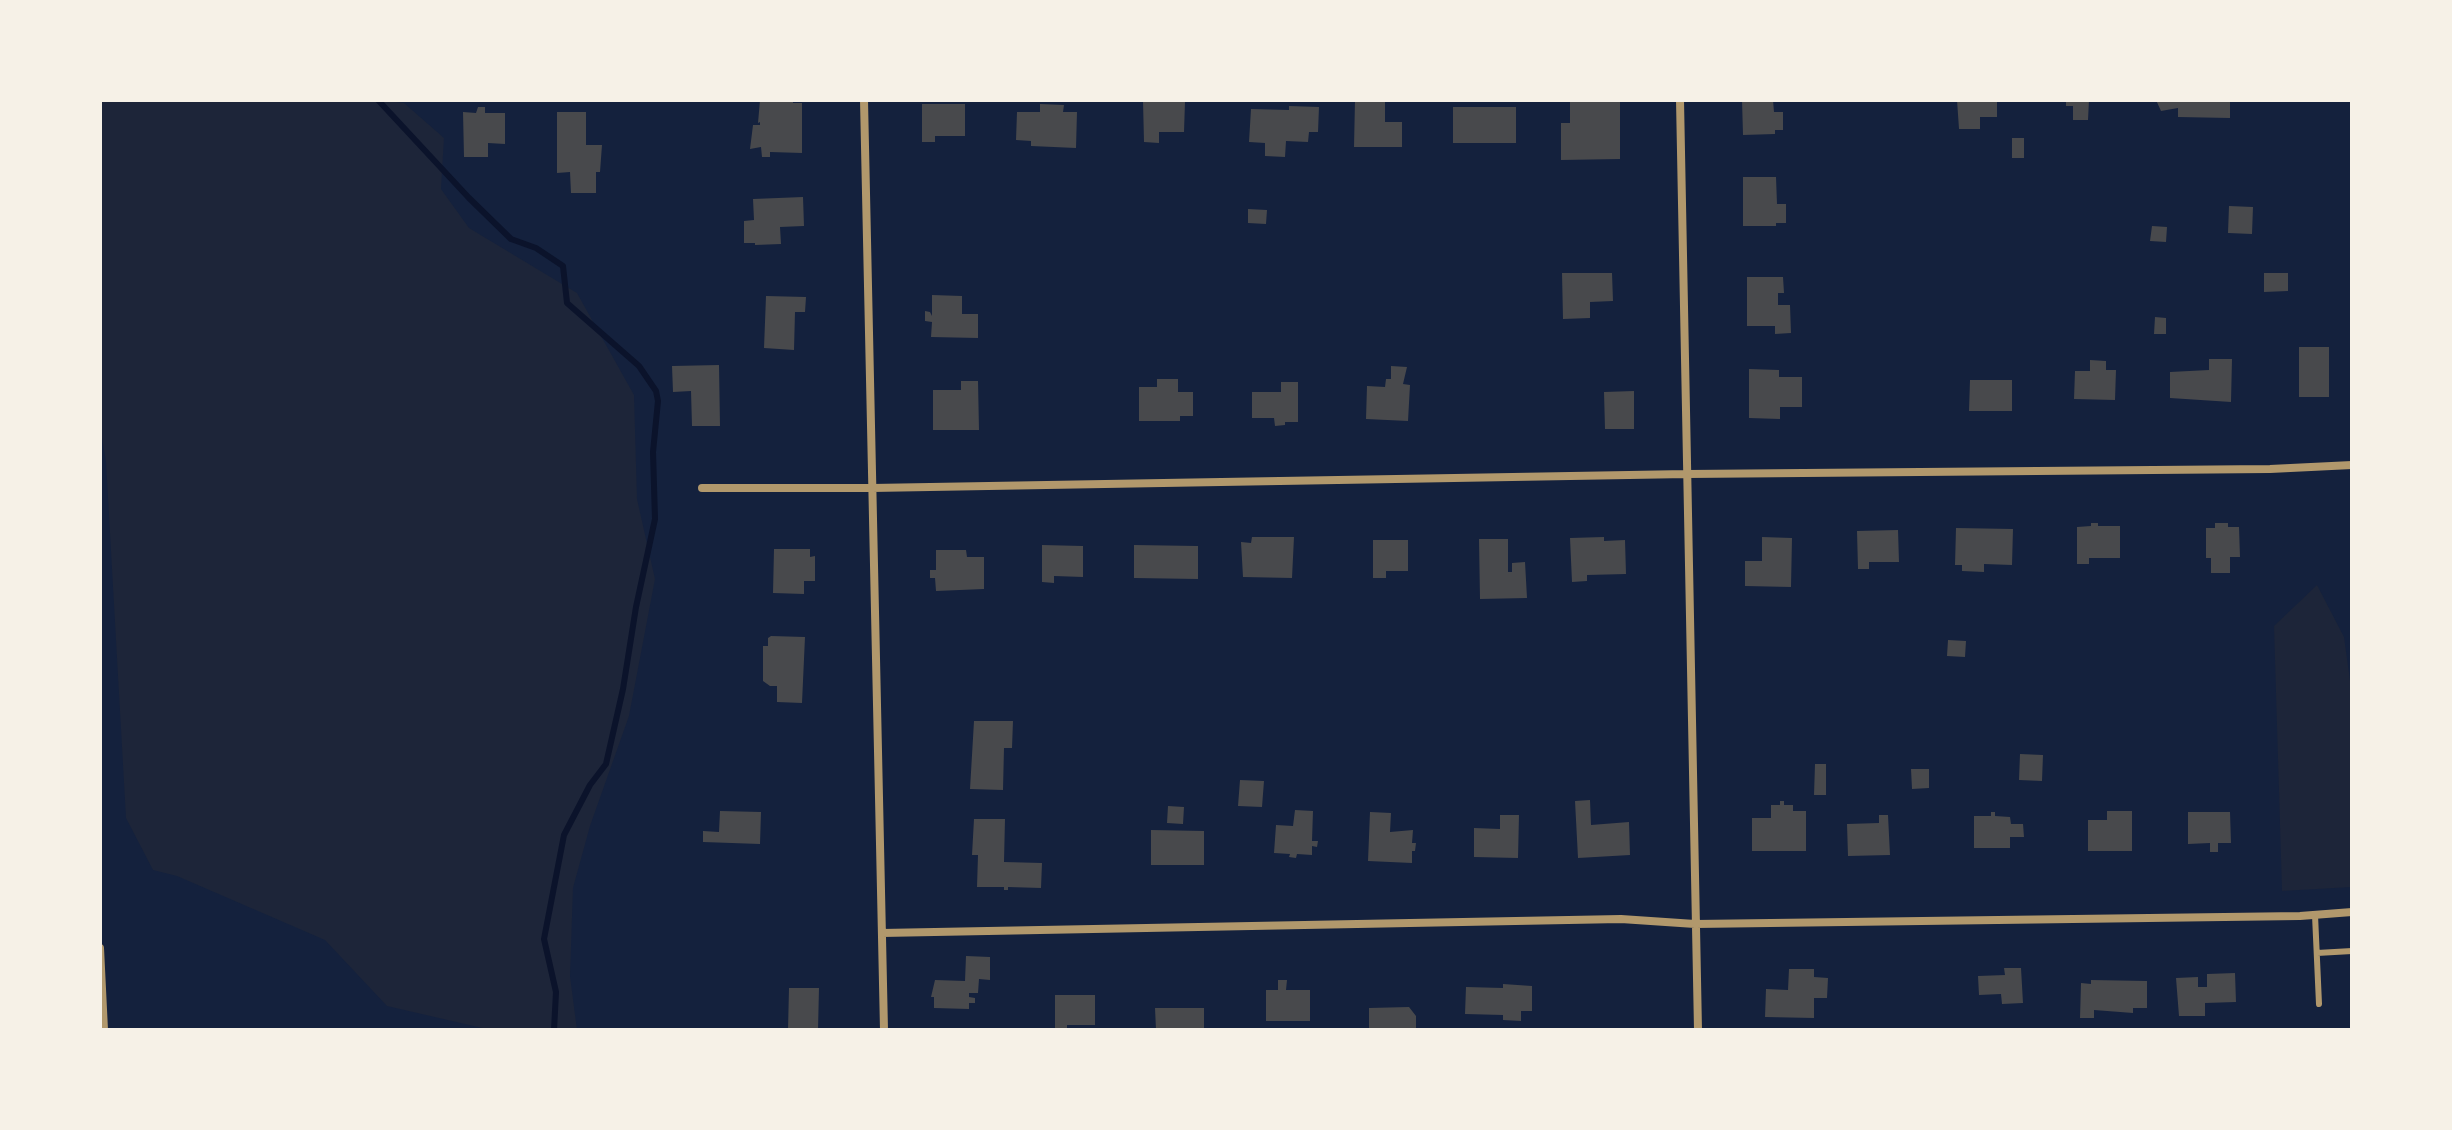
<!DOCTYPE html>
<html>
<head>
<meta charset="utf-8">
<style>
  body { margin:0 }
  #map { position:relative; width:2452px; height:1130px; overflow:hidden; background:#14213d; font-family:"Roboto Serif",serif }
  canvas { display:block }
  .frame { position:absolute; inset:0; border:102px solid #f6f1e7; pointer-events:none }
</style>
</head>
<body>
<div id="map">
<canvas width="2452" height="1130"></canvas>
<div class="frame"></div>
</div>
<script>
const c = document.querySelector('canvas').getContext('2d');
c.lineJoin = 'round';
function fill(path, color) { c.fillStyle = color; c.fill(path, 'evenodd'); }
const poly = rows => new Path2D(rows.map(r => 'M' + r).join(''));
function stroke(path, color, width, dash) { c.strokeStyle = color; c.lineWidth = width; c.lineCap = dash ? 'butt' : 'round'; c.setLineDash(dash || []); c.stroke(path); }
fill(poly([
  [100,100,380,100,404,103,444,138,441,189,469,228,577,293,634,395,637,499,655,579,629,716,590,826,573,888,570,976,577,1030,491,1030,387,1006,325,940,177,876,153,870,126,818,106,462,100,426],
  [2317,585,2344,637,2352,695,2352,887,2282,891,2274,626]
]), '#1d2539');
stroke(poly([
  [378,100,469,198,511,239,536,248,563,266,567,303,639,366,656,391,658,401,653,452,655,519,636,607,623,689,606,764,590,785,564,835,544,939,556,992,554,1030]
]), '#0b132b', 6);
fill(poly([
  [760,100,793,100,793,103,802,103,802,153,770,152,770,157,762,157,761,147,750,149,753,125,760,125,760,122,758,123],
  [1162,100,1185,102,1184,132,1159,132,1159,143,1144,142,1143,101],
  [1355,100,1385,100,1385,122,1402,122,1402,147,1354,147],
  [1570,100,1620,102,1620,159,1561,160,1561,123,1570,123],
  [1742,100,1773,100,1774,112,1783,112,1783,130,1775,130,1775,134,1743,135],
  [1957,100,1997,100,1997,117,1980,117,1980,129,1959,129],
  [2066,100,2089,100,2088,120,2073,120,2073,106,2066,106],
  [2156,100,2230,100,2230,118,2178,117,2178,108,2161,111],
  [922,104,965,104,965,136,935,136,935,142,922,142],
  [1040,104,1064,105,1063,112,1077,112,1076,148,1031,146,1031,141,1016,140,1017,112,1040,112],
  [1289,106,1319,107,1318,132,1309,132,1308,142,1286,141,1285,157,1265,156,1265,143,1249,142,1251,109,1289,110],
  [478,107,485,107,485,113,505,113,505,144,488,143,488,157,464,157,463,112,476,113],
  [1453,107,1516,107,1516,143,1453,143],
  [557,112,586,112,586,145,602,145,600,172,596,172,596,193,571,193,570,172,557,173],
  [2012,138,2024,138,2024,158,2012,158],
  [1743,177,1776,177,1777,204,1786,204,1786,223,1776,223,1776,226,1743,226],
  [803,197,804,226,780,227,781,244,755,245,755,243,744,243,744,221,754,220,753,199],
  [2229,206,2253,207,2252,234,2228,233],
  [1248,209,1267,210,1266,224,1248,223],
  [2152,226,2167,227,2166,242,2150,241],
  [1562,273,1612,273,1613,301,1590,302,1590,318,1563,319],
  [2264,273,2288,273,2288,291,2264,292],
  [1747,277,1783,277,1784,293,1778,293,1778,305,1790,305,1791,333,1775,334,1775,326,1747,326],
  [932,295,962,296,962,314,978,314,978,338,931,337,932,322,925,321,925,311,930,312,932,316],
  [766,296,806,297,805,312,795,312,794,350,764,348],
  [2155,317,2166,318,2166,334,2154,334],
  [2299,347,2329,347,2329,397,2299,397],
  [2209,359,2232,359,2231,402,2170,398,2170,372,2209,370],
  [2090,360,2106,361,2106,370,2116,370,2115,400,2074,399,2075,371,2090,371],
  [719,365,720,426,692,426,691,391,673,392,672,366],
  [1391,366,1407,367,1403,384,1410,385,1408,421,1366,419,1367,386,1385,387,1386,379,1391,379],
  [1749,369,1779,370,1779,377,1802,377,1802,407,1780,407,1780,419,1749,418],
  [1157,379,1178,379,1178,392,1193,392,1193,416,1180,416,1180,421,1139,421,1139,387,1157,387],
  [1970,380,2012,380,2012,411,1969,411],
  [961,381,978,381,979,430,933,430,933,390,961,390],
  [1281,382,1298,382,1298,422,1285,422,1285,425,1275,426,1274,418,1252,418,1252,392,1281,392],
  [1634,391,1634,429,1605,429,1604,392],
  [2091,523,2098,523,2098,526,2120,526,2120,558,2089,558,2089,564,2077,564,2077,527,2091,526],
  [2215,523,2228,523,2228,527,2239,527,2240,557,2230,557,2230,573,2211,573,2211,558,2206,558,2206,528,2215,528],
  [1956,528,2013,529,2012,565,1984,564,1984,572,1962,571,1962,565,1955,565],
  [1898,530,1899,562,1869,562,1869,569,1858,569,1857,531],
  [1252,537,1294,537,1292,578,1243,577,1241,542,1251,543],
  [1604,537,1604,541,1625,540,1626,574,1587,575,1587,581,1572,582,1570,538],
  [1762,537,1792,538,1791,587,1745,586,1745,561,1762,561],
  [1479,539,1508,539,1508,572,1512,572,1512,563,1525,562,1527,598,1480,599],
  [1373,540,1408,540,1408,571,1386,571,1386,578,1373,578],
  [1042,545,1083,546,1083,577,1054,576,1054,583,1042,582],
  [1134,545,1198,546,1198,579,1134,578],
  [774,549,810,549,810,557,815,556,815,581,804,581,804,594,773,593],
  [936,550,966,550,967,557,984,557,984,589,936,591,935,578,930,578,930,570,936,570],
  [771,636,805,637,802,703,777,702,777,686,770,686,763,681,763,646,768,646,768,638],
  [1948,640,1966,641,1965,657,1947,656],
  [974,721,1013,721,1012,748,1004,748,1003,790,970,789],
  [2020,754,2043,755,2042,781,2019,780],
  [1815,764,1826,764,1826,795,1814,795],
  [1911,769,1929,769,1929,788,1912,789],
  [1240,780,1264,781,1262,807,1238,806],
  [1590,800,1591,825,1629,822,1630,855,1578,858,1575,801],
  [1780,801,1784,801,1784,805,1793,805,1793,811,1806,811,1806,851,1752,851,1752,818,1771,818,1771,805,1780,805],
  [1168,806,1184,807,1183,824,1167,823],
  [1295,810,1313,811,1312,841,1318,841,1317,847,1312,846,1312,855,1297,854,1296,858,1289,857,1290,854,1274,853,1276,825,1293,826],
  [720,811,761,812,760,844,703,842,703,831,719,832],
  [2107,811,2132,811,2132,851,2088,851,2088,820,2107,820],
  [1370,812,1391,813,1390,832,1413,830,1412,843,1416,843,1415,851,1412,851,1412,863,1368,861],
  [1991,812,1995,812,1995,816,2010,817,2011,824,2023,824,2024,837,2010,837,2010,848,1974,848,1974,816,1991,816],
  [2188,812,2230,812,2231,843,2218,843,2218,852,2210,852,2210,843,2188,844],
  [1500,815,1519,815,1518,858,1474,857,1474,828,1500,829],
  [1879,815,1888,815,1890,855,1848,856,1847,824,1879,823],
  [974,819,1005,819,1004,862,1042,863,1041,888,1008,887,1008,890,1004,890,1004,887,977,887,978,855,972,855],
  [1151,830,1204,831,1204,865,1151,865],
  [966,956,990,957,990,980,979,979,978,993,969,993,969,997,975,998,975,1003,969,1003,969,1009,934,1008,934,997,931,997,935,980,965,981],
  [2004,968,2021,968,2023,1003,2002,1004,2001,994,1979,995,1978,976,2005,975],
  [1789,969,1814,969,1814,977,1828,978,1827,998,1814,998,1814,1018,1765,1017,1766,989,1788,990],
  [2235,973,2236,1002,2205,1003,2205,1016,2179,1016,2176,978,2198,977,2198,987,2207,987,2207,974],
  [1278,980,1287,980,1286,990,1310,990,1310,1021,1266,1021,1266,990,1278,990],
  [2091,980,2147,981,2147,1008,2133,1008,2133,1013,2094,1010,2094,1018,2080,1018,2081,983,2091,984],
  [1503,984,1532,986,1532,1011,1521,1011,1521,1021,1503,1020,1503,1015,1465,1014,1466,987,1503,988],
  [789,988,819,988,818,1030,788,1030],
  [1055,995,1095,995,1095,1025,1067,1025,1067,1030,1055,1030],
  [1409,1007,1416,1016,1416,1030,1369,1030,1369,1008],
  [1155,1008,1204,1008,1204,1030,1156,1030]
]), '#48494c');
stroke(poly([
  [2315,915,2319,1004],
  [2317,953,2352,951]
]), '#b1986c', 6);
stroke(poly([
  [864,100,884,1030],
  [1680,100,1698,1030],
  [702,488,872,488,1687,474,2270,469,2352,465],
  [882,933,1621,919,1695,924,2300,916,2352,912],
  [100,948,104,1030]
]), '#b1986c', 8);
</script>
</body>
</html>
